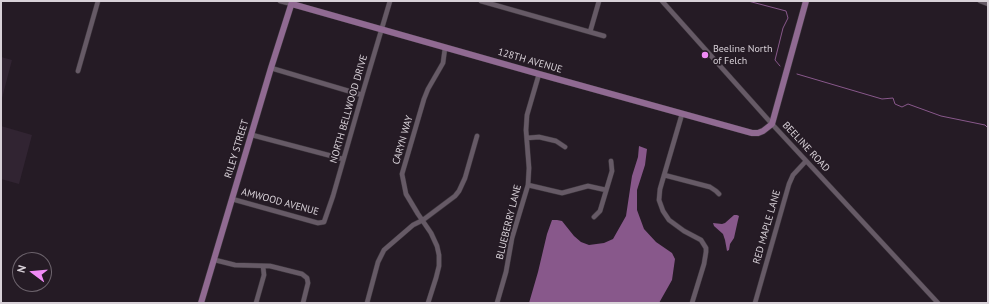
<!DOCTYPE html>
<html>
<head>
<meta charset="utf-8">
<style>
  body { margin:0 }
  #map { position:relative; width:989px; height:304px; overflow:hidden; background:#251b25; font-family:"PT Sans",sans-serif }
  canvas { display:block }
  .frame { position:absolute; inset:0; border:2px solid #d8d1d8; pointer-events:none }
  .north { position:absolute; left:12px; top:252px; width:40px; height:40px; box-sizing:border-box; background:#251b25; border:1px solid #6d646d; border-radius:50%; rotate:286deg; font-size:11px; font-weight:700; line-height:16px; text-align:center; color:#d8d1d8 }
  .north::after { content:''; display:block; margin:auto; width:14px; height:18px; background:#f08bf6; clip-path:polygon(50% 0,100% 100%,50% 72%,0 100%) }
</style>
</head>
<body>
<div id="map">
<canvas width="989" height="304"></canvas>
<div class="frame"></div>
<div class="north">N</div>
</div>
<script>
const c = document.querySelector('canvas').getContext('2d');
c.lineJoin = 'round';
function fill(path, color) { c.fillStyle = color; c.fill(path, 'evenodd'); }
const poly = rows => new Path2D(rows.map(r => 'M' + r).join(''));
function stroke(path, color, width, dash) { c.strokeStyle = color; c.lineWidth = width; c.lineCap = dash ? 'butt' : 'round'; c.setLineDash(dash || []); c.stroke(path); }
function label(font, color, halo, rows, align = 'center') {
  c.font = font + ' "PT Sans",sans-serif'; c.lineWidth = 3.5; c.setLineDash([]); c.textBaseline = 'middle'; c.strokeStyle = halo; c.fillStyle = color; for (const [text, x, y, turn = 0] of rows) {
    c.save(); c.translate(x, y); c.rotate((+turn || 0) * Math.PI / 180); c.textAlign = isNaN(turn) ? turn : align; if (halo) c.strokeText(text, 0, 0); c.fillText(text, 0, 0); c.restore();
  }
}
fill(poly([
  [1,57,12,60,1,102],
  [1,126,32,135,19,184,1,179]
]), '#312432');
fill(poly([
  [639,146,647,149,645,165,637,190,637,210,644,229,656,242,672,253,675,259,672,280,659,303,529,303,538,272,547,234,552,220,557,220,562,221,574,236,581,242,589,245,604,243,613,239,626,216,632,176,638,157],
  [734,215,737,215,739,216,738,220,734,238,730,244,729,250,727,251,725,240,723,234,714,226,713,223,722,224,725,223]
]), '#88588b');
stroke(poly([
  [748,1,786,11,788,18,783,28,775,60,780,66],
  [797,74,882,99,893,98,895,104,902,107,908,104,941,116,985,125,988,128]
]), '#88588b', 1);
const street = poly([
  [280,1,292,4],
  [481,1,604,36],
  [662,1,772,124,938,303],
  [980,1,988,4],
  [590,32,599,1],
  [271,68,362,95],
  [78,71,98,1],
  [682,114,660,189,659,200,663,211,669,220,684,231,701,240,706,248,706,252,704,264,692,303],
  [252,135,343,159],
  [527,138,539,137,556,141,565,147],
  [664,175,710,187,716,191,719,194],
  [528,185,562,193,588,186,606,190],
  [232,199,318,223,324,222,333,196,362,95,390,1],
  [594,217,600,211,612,171,611,161],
  [215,260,235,265,270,266,302,274,307,278,308,283,303,303],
  [256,303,264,275,263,266],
  [367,303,378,262,384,250,413,225,423,220,455,196,459,191,465,178,477,136],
  [428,303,436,278,439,266,439,255,437,246,431,233,418,214,406,194,402,174,424,99,428,89,443,63,445,48],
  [497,303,506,272,512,238,528,185,529,168,526,130,527,115,539,74],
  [755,303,789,184,793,175,806,161]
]);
const secondary = poly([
  [292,4,539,74,752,133,758,133,763,131,772,124,806,1],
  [201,303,271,68,292,2]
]);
stroke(street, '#3e373e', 5.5);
stroke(secondary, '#3e373e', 7);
stroke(street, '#665a66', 4.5);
stroke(secondary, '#906a92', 6);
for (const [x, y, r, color] of [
  [705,55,4,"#f08bf6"]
]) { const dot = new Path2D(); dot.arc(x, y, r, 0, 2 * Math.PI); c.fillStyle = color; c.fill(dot); stroke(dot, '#251b25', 1.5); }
label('10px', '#d8d1d8', '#251b25', [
  ["Beeline North",713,49],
  ["of Felch",713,61]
], 'left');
label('10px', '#d8d1d8', '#251b25', [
  ["128TH AVENUE",530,61,16],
  ["NORTH BELLWOOD DRIVE",349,109,-74],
  ["CARYN WAY",403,140,-74],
  ["BEELINE ROAD",806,147,47],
  ["RILEY STREET",237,149,-73],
  ["AMWOOD AVENUE",280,202,15],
  ["BLUEBERRY LANE",509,222,-76],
  ["RED MAPLE LANE",767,227,-74]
]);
</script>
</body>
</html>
